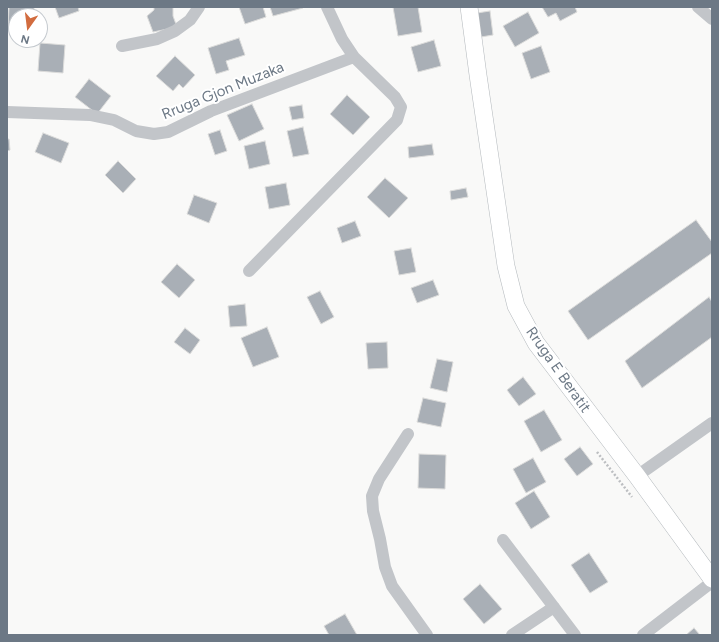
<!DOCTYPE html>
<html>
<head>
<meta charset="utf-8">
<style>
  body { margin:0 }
  #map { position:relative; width:719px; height:642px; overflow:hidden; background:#f9f9f8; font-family:Figtree,sans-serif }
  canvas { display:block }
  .frame { position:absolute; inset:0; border:8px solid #6c7885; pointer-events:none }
  .north { position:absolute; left:8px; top:8px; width:40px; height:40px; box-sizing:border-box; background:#fff; border:1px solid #c4c9ce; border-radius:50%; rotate:194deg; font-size:11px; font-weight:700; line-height:16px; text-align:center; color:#6c7885 }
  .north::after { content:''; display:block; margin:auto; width:14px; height:18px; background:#d26c3f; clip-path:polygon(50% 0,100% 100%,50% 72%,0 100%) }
</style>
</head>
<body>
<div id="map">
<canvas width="719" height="642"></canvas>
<div class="frame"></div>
<div class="north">N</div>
</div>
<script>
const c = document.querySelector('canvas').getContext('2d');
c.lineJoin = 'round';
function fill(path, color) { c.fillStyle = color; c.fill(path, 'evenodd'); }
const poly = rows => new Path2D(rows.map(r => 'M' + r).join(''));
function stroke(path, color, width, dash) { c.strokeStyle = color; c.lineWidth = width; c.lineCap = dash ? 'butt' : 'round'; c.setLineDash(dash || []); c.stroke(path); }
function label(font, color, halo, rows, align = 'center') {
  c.font = font + ' Figtree,sans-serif'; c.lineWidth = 4; c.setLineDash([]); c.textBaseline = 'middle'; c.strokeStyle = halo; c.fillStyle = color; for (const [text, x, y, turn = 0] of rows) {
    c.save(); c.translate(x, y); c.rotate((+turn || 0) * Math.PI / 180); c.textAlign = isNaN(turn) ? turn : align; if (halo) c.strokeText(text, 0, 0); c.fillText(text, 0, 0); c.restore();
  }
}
const building = poly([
  [9,7,34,7,34,16,16,16,16,29,8,29,9,7],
  [55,7,78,7,79,11,59,18,55,7],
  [154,7,173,7,173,16,177,27,153,32,147,16,154,10,154,7],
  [239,7,263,7,266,17,245,24,239,7],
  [270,7,303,7,303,8,273,16,270,7],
  [393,7,418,7,422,32,398,36,393,7],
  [542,7,575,7,577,12,560,21,556,13,548,17,542,7],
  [490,11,493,35,481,37,477,13,490,11],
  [528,12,539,33,515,47,503,26,528,12],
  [239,38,245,55,226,61,229,70,216,74,208,48,239,38],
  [434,40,441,66,418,72,411,47,434,40],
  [40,43,65,45,63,73,38,71,40,43],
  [541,46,550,72,531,79,522,53,541,46],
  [175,56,195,75,183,88,179,84,173,91,156,76,175,56],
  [89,79,111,96,97,114,75,97,89,79],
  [347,95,370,117,353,135,330,114,347,95],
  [252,104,264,129,239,141,227,115,252,104],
  [302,105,304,118,292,120,289,107,302,105],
  [303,127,309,154,293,157,287,131,303,127],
  [220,130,227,151,215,155,208,134,220,130],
  [43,133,69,143,61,163,35,152,43,133],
  [7,139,9,139,10,150,7,151,7,139],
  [265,141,270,164,249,169,244,146,265,141],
  [432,144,434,155,409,158,408,147,432,144],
  [118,161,136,179,123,193,105,175,118,161],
  [385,178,408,198,389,218,367,197,385,178],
  [286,183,290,205,269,209,265,187,286,183],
  [466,188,468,197,451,200,450,191,466,188],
  [194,195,217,203,209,223,187,214,194,195],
  [696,220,712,242,712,253,588,340,568,311,696,220],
  [355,221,361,236,342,243,337,228,355,221],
  [411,248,416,272,399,275,394,251,411,248],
  [177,264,195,280,179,298,161,282,177,264],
  [433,280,439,295,417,303,411,288,433,280],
  [320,291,334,317,321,324,307,297,320,291],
  [709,297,712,302,712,337,642,388,625,361,709,297],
  [245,304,247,326,230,327,228,306,245,304],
  [267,327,279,357,253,367,241,338,267,327],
  [185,328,200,340,190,354,174,342,185,328],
  [387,342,388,368,368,369,366,343,387,342],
  [437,359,453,362,447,392,430,388,437,359],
  [523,377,536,394,519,406,507,390,523,377],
  [423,398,446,403,441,427,417,422,423,398],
  [544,410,562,440,541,452,524,421,544,410],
  [580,447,593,464,577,476,564,459,580,447],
  [419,454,446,455,445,489,418,488,419,454],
  [533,458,546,482,526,493,513,469,533,458],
  [534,491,550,517,531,529,515,503,534,491],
  [589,553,608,582,590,593,571,565,589,553],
  [480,584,502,609,484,624,463,599,480,584],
  [345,614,357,635,329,635,324,626,345,614],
  [694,628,700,635,686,635,694,628]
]);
fill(building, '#a9afb6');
stroke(building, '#dbdbda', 1);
const secondary = poly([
  [469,7,478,75,506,266,516,306,536,343,637,476,712,579]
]);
stroke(secondary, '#b4b9bd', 18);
stroke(poly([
  [597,452,632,497]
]), '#bcbec1', 2.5, [2, 2]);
stroke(poly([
  [698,7,712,19],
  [122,46,157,39,175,31,190,20,199,7],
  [7,112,90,115,114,120,136,131,154,134,168,132,211,111,354,57],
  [249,271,397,120,401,107,395,97,354,57,342,39,327,7],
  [408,434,379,479,372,496,373,511,380,539,385,567,392,586,427,635],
  [637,476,712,423],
  [503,540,575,635],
  [512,635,554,607],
  [643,635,712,582]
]), '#c2c5c9', 12);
stroke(secondary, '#fff', 17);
label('15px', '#6c7885', '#fff', [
  ["Rruga Gjon Muzaka",223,91,-22],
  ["Rruga E Beratit",558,370,55]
]);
</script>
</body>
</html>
